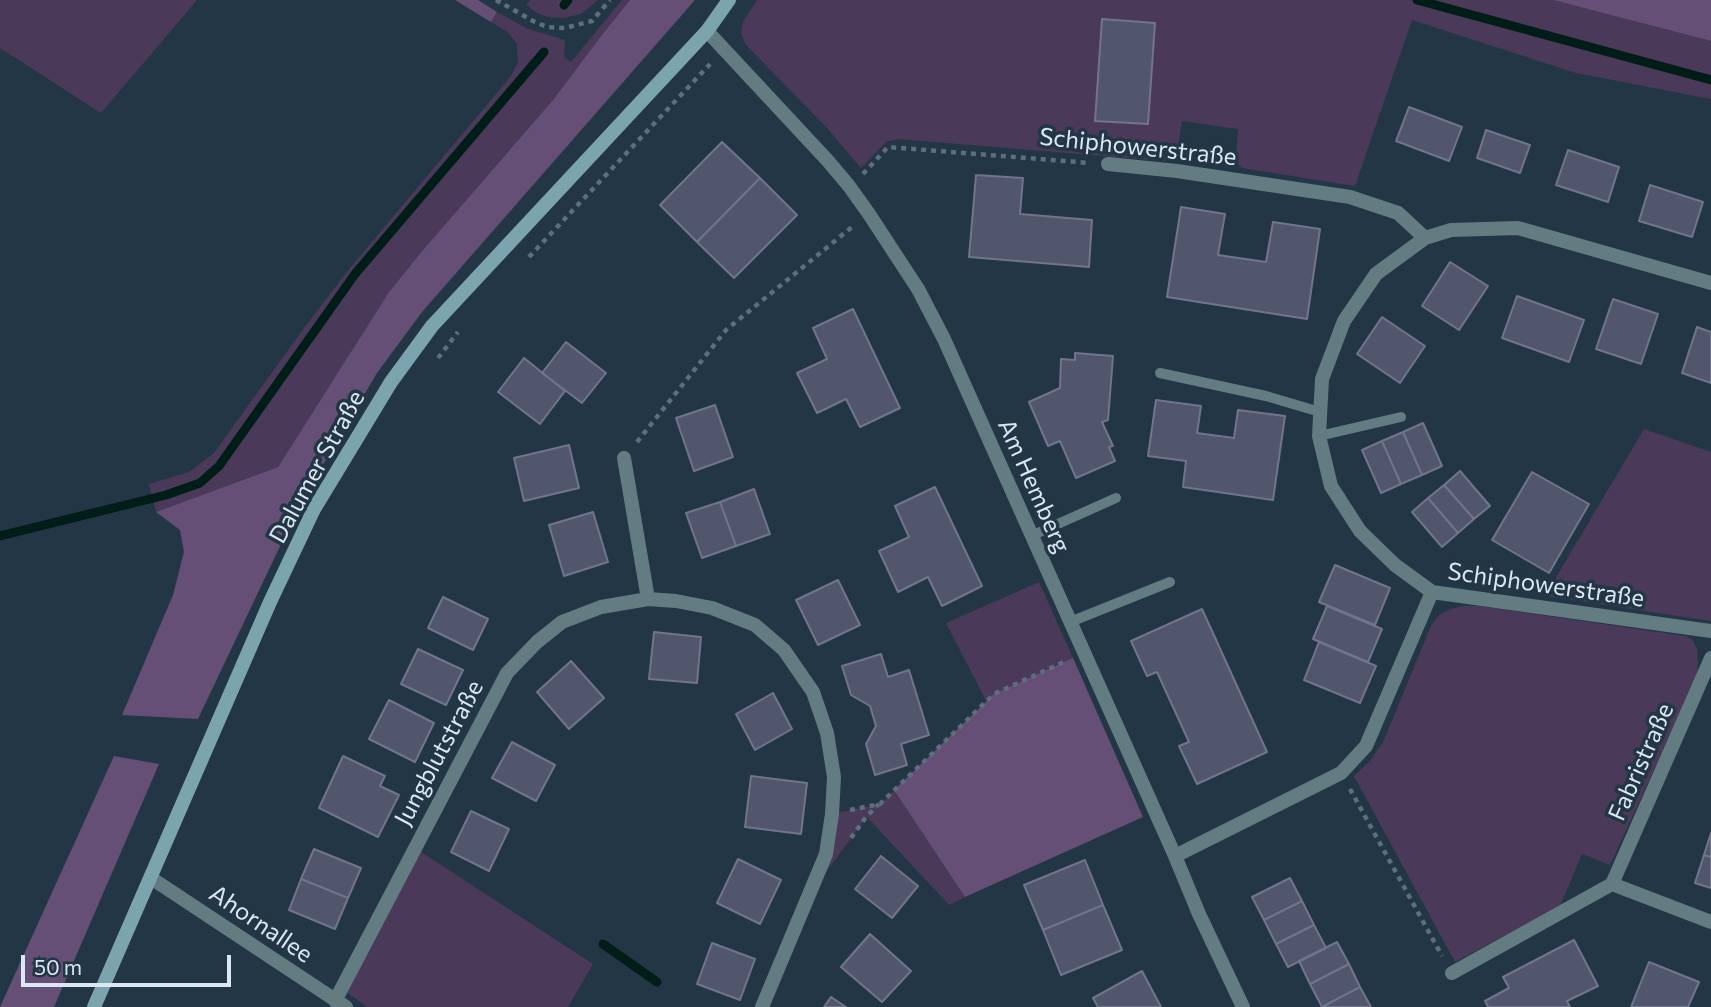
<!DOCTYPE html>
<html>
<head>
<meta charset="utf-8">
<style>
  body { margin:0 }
  #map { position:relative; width:1711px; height:1007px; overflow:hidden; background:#233646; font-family:Commissioner,sans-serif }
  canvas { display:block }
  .scale { position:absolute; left:21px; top:955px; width:210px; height:32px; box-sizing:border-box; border:4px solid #dbe7f2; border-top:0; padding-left:9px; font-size:21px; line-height:24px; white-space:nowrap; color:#dbe7f2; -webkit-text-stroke:5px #233646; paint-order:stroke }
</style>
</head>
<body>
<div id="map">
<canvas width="1711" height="1007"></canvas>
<div class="scale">50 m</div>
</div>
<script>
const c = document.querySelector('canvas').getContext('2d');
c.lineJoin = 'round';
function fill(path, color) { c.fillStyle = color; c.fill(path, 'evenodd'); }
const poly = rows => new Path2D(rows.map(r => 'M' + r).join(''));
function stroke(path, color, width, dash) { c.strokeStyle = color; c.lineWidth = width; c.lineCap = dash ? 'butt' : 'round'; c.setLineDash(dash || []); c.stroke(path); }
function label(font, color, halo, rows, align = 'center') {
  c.font = font + ' Commissioner,sans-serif'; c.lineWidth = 7; c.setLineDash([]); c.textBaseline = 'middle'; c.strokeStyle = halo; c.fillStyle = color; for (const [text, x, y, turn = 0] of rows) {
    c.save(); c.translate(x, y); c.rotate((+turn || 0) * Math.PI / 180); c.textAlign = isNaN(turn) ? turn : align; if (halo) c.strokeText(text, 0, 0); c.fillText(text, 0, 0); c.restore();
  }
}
fill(poly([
  [0,0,197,0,101,113,0,48],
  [530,0,598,0,581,14,564,18,548,17,537,13,526,5],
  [622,0,630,0,598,40,553,100,423,250,389,292,278,467,156,512,149,484,189,472,214,453,304,328,350,268,511,76,518,62,517,44,508,32,491,22,497,12,528,29,565,40,564,57,571,62],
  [757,0,1553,0,1711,41,1711,99,1576,73,1412,20,1355,186,1242,168,1238,164,1236,157,1238,129,1182,121,1176,162,898,139,886,142,861,168,827,128,746,45,741,33,743,22],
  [1644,429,1711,452,1711,621,1545,596],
  [1039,582,1073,658,986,701,946,623],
  [1464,606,1479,606,1685,636,1692,639,1697,649,1698,663,1696,679,1610,865,1582,854,1560,906,1455,962,1354,776,1370,761,1383,742,1431,626,1439,615,1451,609],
  [894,790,965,897,949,905,867,817,811,892,832,814,880,804],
  [415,848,593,964,568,1007,367,1007,341,988]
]), '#4b395a');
fill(poly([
  [455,0,478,0,497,12,491,22],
  [630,0,695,0,422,312,377,373,301,502,198,719,122,715,173,595,184,552,180,530,156,512,278,467,389,292,423,250,553,100,598,40],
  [1553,0,1711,0,1711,41],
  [1073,658,1143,817,965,897,894,790,994,694],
  [114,756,159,764,54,1007,0,1007]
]), '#654f77');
stroke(poly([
  [1417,0,1711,80],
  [564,5,568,0],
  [0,536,166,495,200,483,219,466,355,274,544,52],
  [603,944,657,982]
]), '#001d18', 9);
const building = poly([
  [1102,19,1155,23,1148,124,1095,121,1102,19],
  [1409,107,1462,127,1449,161,1396,141,1409,107],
  [1486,130,1530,145,1520,173,1477,158,1486,130],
  [722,142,760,178,697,242,660,205,722,142],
  [1568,150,1619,167,1608,202,1556,185,1568,150],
  [976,175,1023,178,1020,214,1092,220,1089,267,969,257,976,175],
  [760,178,797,215,734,278,697,242,760,178],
  [1650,185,1703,202,1692,237,1639,221,1650,185],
  [1181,207,1225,214,1218,255,1266,262,1273,222,1320,229,1307,319,1167,297,1181,207],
  [1450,262,1488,286,1459,330,1422,306,1450,262],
  [1517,296,1584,320,1569,362,1502,338,1517,296],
  [1613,299,1658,314,1641,364,1596,349,1613,299],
  [853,309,900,408,860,427,846,399,817,413,797,373,827,359,813,328,853,309],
  [1382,317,1425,346,1400,383,1357,354,1382,317],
  [1697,327,1711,332,1711,383,1682,373,1697,327],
  [566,342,606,373,582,403,542,373,566,342],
  [1075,353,1113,356,1108,420,1102,422,1113,446,1109,447,1115,461,1076,478,1060,441,1048,446,1029,402,1060,388,1061,359,1075,360,1075,353],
  [524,358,565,391,540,424,498,392,524,358],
  [1156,400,1201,406,1197,433,1234,438,1238,410,1285,416,1273,500,1183,487,1186,461,1148,456,1156,400],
  [715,405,733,457,694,471,676,418,715,405],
  [1423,423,1442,466,1422,475,1403,432,1423,423],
  [1403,432,1422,475,1401,484,1382,441,1403,432],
  [1382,441,1401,484,1381,493,1362,450,1382,441],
  [569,445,579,488,524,501,514,458,569,445],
  [1460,471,1490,506,1474,519,1444,485,1460,471],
  [1532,472,1589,504,1549,573,1492,540,1532,472],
  [1444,485,1474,519,1458,533,1428,498,1444,485],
  [935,487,982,586,942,606,928,577,898,592,879,551,909,537,895,506,935,487],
  [754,489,770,534,736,546,720,502,754,489],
  [1428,498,1458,533,1442,547,1412,512,1428,498],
  [720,502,736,546,702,558,686,513,720,502],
  [593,512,608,562,564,576,549,525,593,512],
  [1335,565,1390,588,1375,625,1319,602,1335,565],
  [838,580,860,625,818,645,796,600,838,580],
  [443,597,488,619,473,650,428,628,443,597],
  [1327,606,1382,629,1368,662,1313,639,1327,606],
  [1202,609,1267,752,1197,784,1179,746,1189,742,1157,672,1147,676,1131,641,1202,609],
  [654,632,701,637,697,683,649,679,654,632],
  [1319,642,1376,666,1360,703,1304,680,1319,642],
  [418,649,463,670,446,705,401,684,418,649],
  [881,654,888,677,909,670,929,735,901,744,907,765,875,775,866,744,876,726,870,706,851,695,842,666,881,654],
  [571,661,604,698,569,729,537,692,571,661],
  [773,693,792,729,755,750,736,714,773,693],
  [389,700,434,723,415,762,369,739,389,700],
  [512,742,555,765,536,801,492,778,512,742],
  [343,756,385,776,380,786,399,795,378,837,319,808,343,756],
  [751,776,807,783,801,834,745,827,751,776],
  [471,811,509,829,489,871,451,852,471,811],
  [1711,833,1711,857,1704,855,1711,833],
  [314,849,361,868,348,898,301,879,314,849],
  [1704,855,1711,857,1711,888,1695,883,1704,855],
  [881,856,918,886,892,918,855,889,881,856],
  [738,859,781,880,760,924,717,903,738,859],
  [1085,860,1103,905,1043,930,1024,885,1085,860],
  [1290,878,1302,901,1264,920,1252,897,1290,878],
  [301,879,348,898,335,929,289,910,301,879],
  [1302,901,1314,925,1276,944,1264,920,1302,901],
  [1103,905,1122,950,1061,975,1043,930,1103,905],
  [1314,925,1326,948,1288,967,1276,944,1314,925],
  [870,934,911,971,882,1002,841,967,870,934],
  [1574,940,1598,986,1567,1001,1570,1007,1488,1007,1485,1001,1509,988,1503,977,1574,940],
  [1337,942,1349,964,1310,984,1299,961,1337,942],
  [712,943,755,959,740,1000,697,984,712,943],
  [1649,962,1699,982,1688,1007,1631,1007,1649,962],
  [1349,964,1360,987,1322,1007,1310,984,1349,964],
  [1142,971,1161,1007,1098,1007,1093,998,1142,971],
  [1360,987,1371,1007,1322,1007,1360,987],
  [831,997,846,1007,824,1007,831,997]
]);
fill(building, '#52566d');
stroke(building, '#70758d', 2);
stroke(poly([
  [496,0,535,22,547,27,565,28,592,21,610,0],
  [863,174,888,147,1090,163],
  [529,257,710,64],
  [438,358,458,332],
  [637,442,726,330,852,227],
  [1350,789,1442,956],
  [850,810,880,804,994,694,1066,661],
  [851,838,866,817,879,804]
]), '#5d6e7c', 4.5, [5, 5]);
stroke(poly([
  [1160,373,1266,396,1320,412],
  [1319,436,1401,417],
  [1031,536,1116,498],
  [1070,622,1170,582]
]), '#637c82', 10);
stroke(poly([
  [707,31,828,161,849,186,869,214,918,289,944,339,1175,856,1199,914,1243,1007],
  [1108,164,1177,171,1350,197,1398,213,1425,238],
  [1711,283,1518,228,1451,230,1425,238,1376,274,1344,321,1322,379,1319,436,1331,486,1360,531,1395,565,1432,592,1711,631],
  [624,458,648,599],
  [1175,856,1341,773,1366,746,1432,592],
  [151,878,346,1007],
  [1612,884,1711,922],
  [1452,973,1612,884,1711,658],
  [335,1001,507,673,537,642,562,622,601,607,648,599,676,601,712,608,755,625,784,650,813,692,827,733,834,777,832,814,826,854,762,1007]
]), '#637c82', 14);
stroke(poly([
  [94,1007,270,602,314,509,391,382,432,326,707,31,729,0]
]), '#7ca4ae', 14);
label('24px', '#dbe7f2', '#233646', [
  ["Schiphowerstraße",1138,147,6],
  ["Dalumer Straße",317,467,-61],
  ["Am Hemberg",1034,486,66],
  ["Schiphowerstraße",1546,585,8],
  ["Jungblutstraße",439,753,-62],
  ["Fabristraße",1641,762,-66],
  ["Ahornallee",261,924,34]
]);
</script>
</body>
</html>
